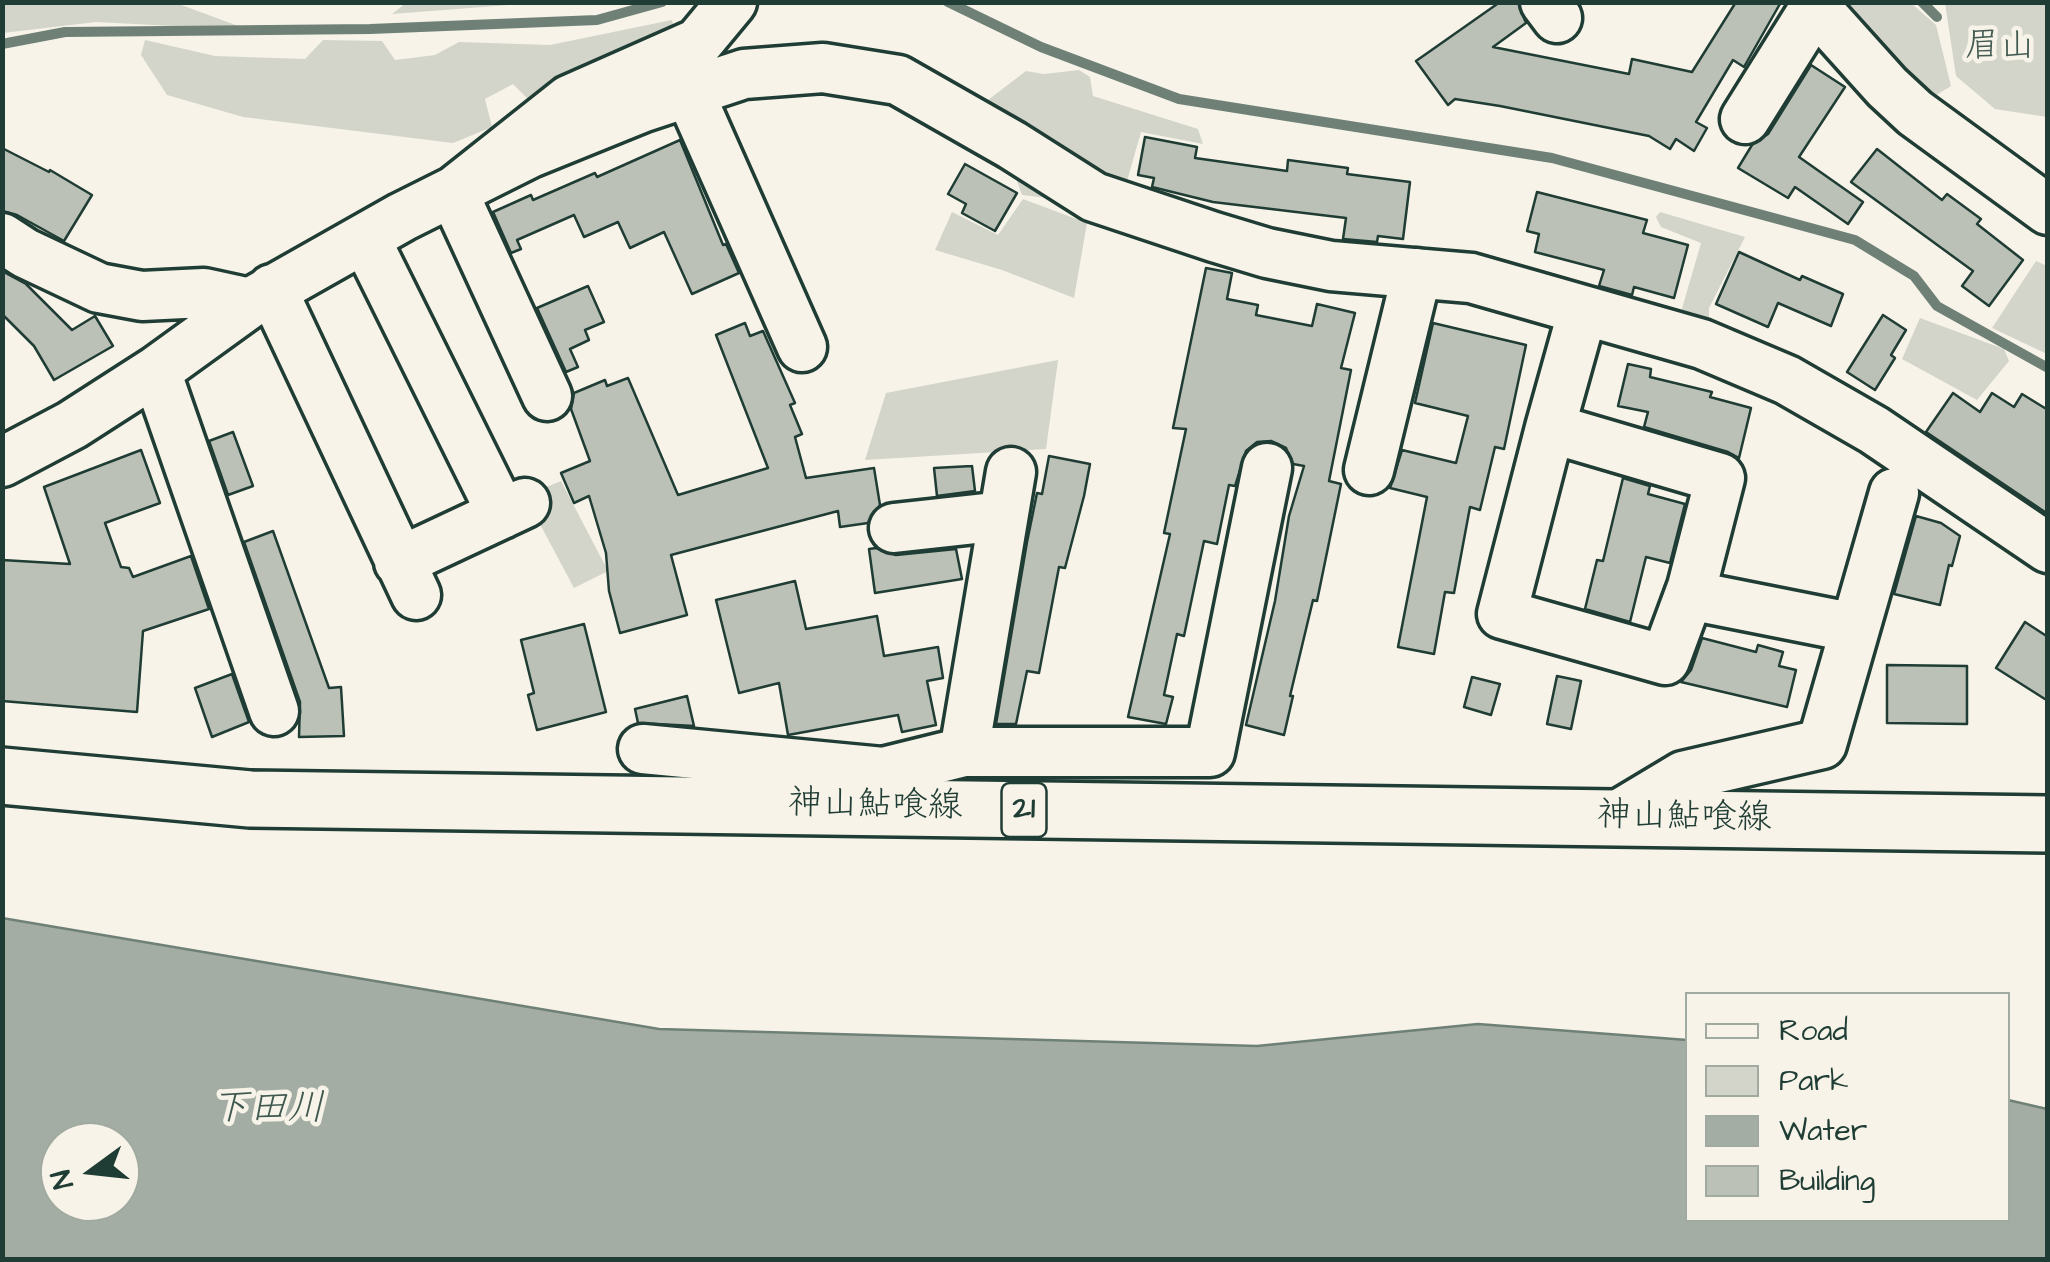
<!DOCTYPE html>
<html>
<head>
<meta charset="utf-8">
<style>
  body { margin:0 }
  #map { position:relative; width:2050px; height:1262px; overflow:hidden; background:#f7f3e8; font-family:"Architects Daughter",sans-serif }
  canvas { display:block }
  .frame { position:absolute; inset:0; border:5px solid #1f3d34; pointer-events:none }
  .legend { position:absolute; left:1685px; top:992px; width:325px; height:230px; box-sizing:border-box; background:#f7f3e8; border:2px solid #a1aaa0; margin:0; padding:12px 18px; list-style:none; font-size:30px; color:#1f3d34 }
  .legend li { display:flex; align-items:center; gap:20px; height:50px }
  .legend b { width:50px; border:2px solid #a1aaa0 }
  .north { position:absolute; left:40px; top:1122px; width:100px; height:100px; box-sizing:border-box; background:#f7f3e8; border:2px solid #a1aaa0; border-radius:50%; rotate:255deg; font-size:28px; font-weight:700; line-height:40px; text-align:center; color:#1f3d34 }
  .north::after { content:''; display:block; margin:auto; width:35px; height:45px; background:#1f3d34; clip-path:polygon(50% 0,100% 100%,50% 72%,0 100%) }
</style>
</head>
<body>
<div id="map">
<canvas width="2050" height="1262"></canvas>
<div class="frame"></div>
<ul class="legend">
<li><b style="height:12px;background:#f7f3e8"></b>Road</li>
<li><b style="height:28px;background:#d3d5ca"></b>Park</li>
<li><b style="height:28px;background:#a4ada3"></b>Water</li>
<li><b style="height:28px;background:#bbc1b6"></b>Building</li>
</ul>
<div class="north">N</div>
</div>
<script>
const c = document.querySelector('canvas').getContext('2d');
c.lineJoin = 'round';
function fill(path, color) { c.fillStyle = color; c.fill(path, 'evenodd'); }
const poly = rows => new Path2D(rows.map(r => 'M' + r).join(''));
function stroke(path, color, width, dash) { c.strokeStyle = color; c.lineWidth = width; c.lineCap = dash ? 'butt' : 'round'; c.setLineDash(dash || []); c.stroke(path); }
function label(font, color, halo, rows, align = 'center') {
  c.font = font + ' "Architects Daughter","Klee One",sans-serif'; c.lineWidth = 9; c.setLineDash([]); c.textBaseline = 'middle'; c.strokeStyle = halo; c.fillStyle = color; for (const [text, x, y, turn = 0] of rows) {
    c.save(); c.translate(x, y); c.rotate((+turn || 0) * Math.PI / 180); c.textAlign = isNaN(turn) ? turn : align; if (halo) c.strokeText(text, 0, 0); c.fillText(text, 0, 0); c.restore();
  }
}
fill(poly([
  [2,3,176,3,249,30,96,22,3,33],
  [406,3,406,2,535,3,392,14],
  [1825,3,1911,3,1936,25,1951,86,1922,104],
  [1945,3,2047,3,2047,117,1995,109,1956,76],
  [672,20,675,32,527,98,513,84,485,99,492,127,453,143,243,117,167,95,141,55,145,40,215,56,305,59,323,40,382,41,395,60,435,55,459,42,550,45],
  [1079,70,1090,77,1093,96,1198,129,1203,144,1141,132,1127,181,1082,202,1022,195,988,100,1026,71,1044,74],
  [1023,199,1087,223,1074,298,1002,270,935,250,952,212,998,235],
  [1660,212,1745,237,1709,308,1709,328,1683,320,1681,312,1701,243,1661,227,1656,217],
  [2036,261,2047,266,2047,354,1992,328],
  [1920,318,2004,349,2009,361,1977,400,1902,359],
  [1058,360,1046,449,865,460,886,393],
  [561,481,608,571,574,588,525,496]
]), '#d3d5ca');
const water = poly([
  [2,918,659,1029,1257,1046,1478,1024,1687,1040,1688,1220,2008,1220,2008,1100,2047,1109,2047,1259,3,1259,2,918],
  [60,1142,120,1142,120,1202,60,1202,60,1142]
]);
fill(water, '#a4ada3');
stroke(water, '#6f8077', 2.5);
stroke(poly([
  [948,2,1041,47,1179,99,1552,158,1855,240,1914,276,1937,306,2048,368],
  [1922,2,1937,17],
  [2,44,65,32,370,29,597,20,662,2]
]), '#6f8077', 10);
const building = poly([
  [1500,2,1518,2,1526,23,1493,47,1629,74,1632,59,1692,72,1736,2,1781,2,1744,67,1733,60,1696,122,1707,128,1694,151,1676,139,1670,149,1649,136,1500,106,1455,99,1448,105,1416,61,1500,2],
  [1811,65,1845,87,1799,157,1863,202,1848,224,1795,187,1788,198,1738,168,1752,145,1768,134,1811,65],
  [1145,137,1197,147,1195,158,1287,171,1288,160,1348,168,1347,174,1410,182,1403,239,1378,236,1377,242,1343,239,1346,218,1213,202,1152,187,1154,178,1138,175,1145,137],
  [680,140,723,245,726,244,739,273,692,294,664,232,630,248,618,222,584,237,574,215,517,240,521,249,511,253,493,212,531,195,533,200,595,173,597,177,680,140],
  [2,148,49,172,50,170,92,195,64,241,17,215,2,211,2,148],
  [1877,149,1942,200,1947,194,1981,219,1977,224,2023,260,1989,306,1962,286,1973,271,1851,182,1877,149],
  [965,164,1017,193,995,231,962,213,966,204,948,194,965,164],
  [1537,192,1647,220,1643,233,1688,245,1674,298,1634,287,1632,295,1599,286,1604,270,1535,252,1539,234,1527,231,1537,192],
  [1739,252,1800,280,1802,276,1843,294,1831,326,1778,303,1768,327,1716,304,1739,252],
  [1206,268,1232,273,1227,299,1258,305,1256,315,1312,326,1317,304,1355,313,1341,368,1351,370,1329,481,1341,484,1317,601,1313,600,1290,696,1293,696,1284,735,1246,725,1275,601,1289,516,1304,466,1293,464,1286,448,1271,441,1257,442,1246,451,1235,486,1229,485,1217,544,1204,541,1184,636,1177,634,1164,695,1173,697,1166,724,1128,717,1170,534,1164,533,1186,429,1173,428,1206,268],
  [2,271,26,284,72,330,95,316,113,346,54,380,34,346,2,314,2,271],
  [588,286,604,322,585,330,589,340,570,349,578,367,566,372,537,308,588,286],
  [1883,315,1906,330,1891,355,1895,358,1875,390,1847,372,1883,315],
  [745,323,750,336,763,331,795,403,790,405,802,434,795,437,806,478,874,468,880,505,868,523,840,527,838,511,671,555,687,615,620,633,609,591,606,553,589,496,574,503,561,473,590,461,571,409,574,393,605,380,607,386,628,378,678,495,768,468,716,335,745,323],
  [1433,323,1526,345,1504,449,1495,447,1480,510,1470,507,1454,593,1445,592,1434,654,1398,647,1427,497,1390,488,1402,450,1456,463,1468,416,1415,403,1433,323],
  [1628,364,1651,369,1650,377,1712,392,1710,397,1751,408,1739,458,1728,452,1644,427,1648,412,1618,406,1628,364],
  [1953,393,1980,412,1992,393,2014,407,2022,394,2048,410,2048,514,1926,432,1953,393],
  [233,432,253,486,228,495,209,441,233,432],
  [141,450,160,503,105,523,121,567,129,568,133,577,191,556,209,609,143,631,137,712,2,701,2,560,70,564,44,487,141,450],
  [1049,456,1090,464,1084,496,1065,568,1059,567,1039,673,1027,671,1016,724,996,724,1027,542,1037,493,1042,494,1049,456],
  [972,466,975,491,937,496,934,468,972,466],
  [1623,478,1650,486,1648,494,1685,504,1670,563,1646,557,1630,622,1585,609,1597,560,1603,561,1623,478],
  [1916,516,1941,523,1960,536,1952,566,1949,565,1940,605,1894,594,1916,516],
  [273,531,329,688,341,687,344,736,299,737,300,702,244,542,273,531],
  [876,548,896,555,956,549,962,579,875,593,869,549,876,548],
  [795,581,806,629,877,616,884,656,938,647,943,678,927,681,936,725,902,732,898,715,788,735,779,683,739,693,716,600,795,581],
  [2025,622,2048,637,2048,701,1996,668,2025,622],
  [584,624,606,712,537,730,528,695,534,693,521,640,584,624],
  [1702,638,1756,652,1758,645,1783,652,1779,666,1796,670,1787,707,1681,682,1691,670,1702,638],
  [1887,665,1967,666,1967,724,1887,723,1887,665],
  [232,674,249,722,212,737,195,688,232,674],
  [1557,676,1581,681,1571,729,1547,724,1557,676],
  [1472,677,1500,684,1491,715,1464,707,1472,677],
  [687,696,694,726,638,723,635,709,687,696]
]);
fill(building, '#bbc1b6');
stroke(building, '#1f3d34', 2.5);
const minor = poly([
  [1545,2,1557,18],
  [1815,7,1887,87,1915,113,2048,210],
  [689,92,802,347],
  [1745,119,1815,7,1812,2],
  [2,238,25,253,99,288,142,296,204,293,250,303,402,217,530,153,641,108,744,74,823,68,898,80,1012,145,1094,197,1214,237,1267,253,1331,266,1471,278,1702,344,1787,380,1874,430,2048,548],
  [365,238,502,514],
  [272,289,416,595],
  [156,371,274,711],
  [547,396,453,192,569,100,698,43,732,2],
  [1550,428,1502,614,1665,660,1692,587,1720,478,1550,428,1583,310],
  [2,462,72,425,156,371,250,303],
  [1369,470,1417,273],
  [894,528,1003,516],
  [399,562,525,503],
  [1689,595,1855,628],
  [643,749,883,772],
  [964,752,1210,752,1267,468],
  [880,807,883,772,964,752,1011,472],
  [1613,818,1683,776,1822,744,1894,493]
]);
const major = poly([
  [2,776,250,799,2048,824]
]);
stroke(minor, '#1f3d34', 55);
stroke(major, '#1f3d34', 62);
stroke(minor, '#f7f3e8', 48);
stroke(major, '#f7f3e8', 55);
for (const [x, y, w] of [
  [1024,810,45]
]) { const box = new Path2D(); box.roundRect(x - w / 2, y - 27, w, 54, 8); c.fillStyle = '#f7f3e8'; c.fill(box); stroke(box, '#1f3d34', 2.5); }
label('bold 32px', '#1f3d34', null, [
  ["21",1024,810]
]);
label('35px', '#435b52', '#f7f3e8', [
  ["眉山",2000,49]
]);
label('35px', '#1f3d34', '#f7f3e8', [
  ["神山鮎喰線",875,807,1],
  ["神山鮎喰線",1684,819,1]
]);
label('italic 38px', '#405950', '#f7f3e8', [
  ["下田川",268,1111]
]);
</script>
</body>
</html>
